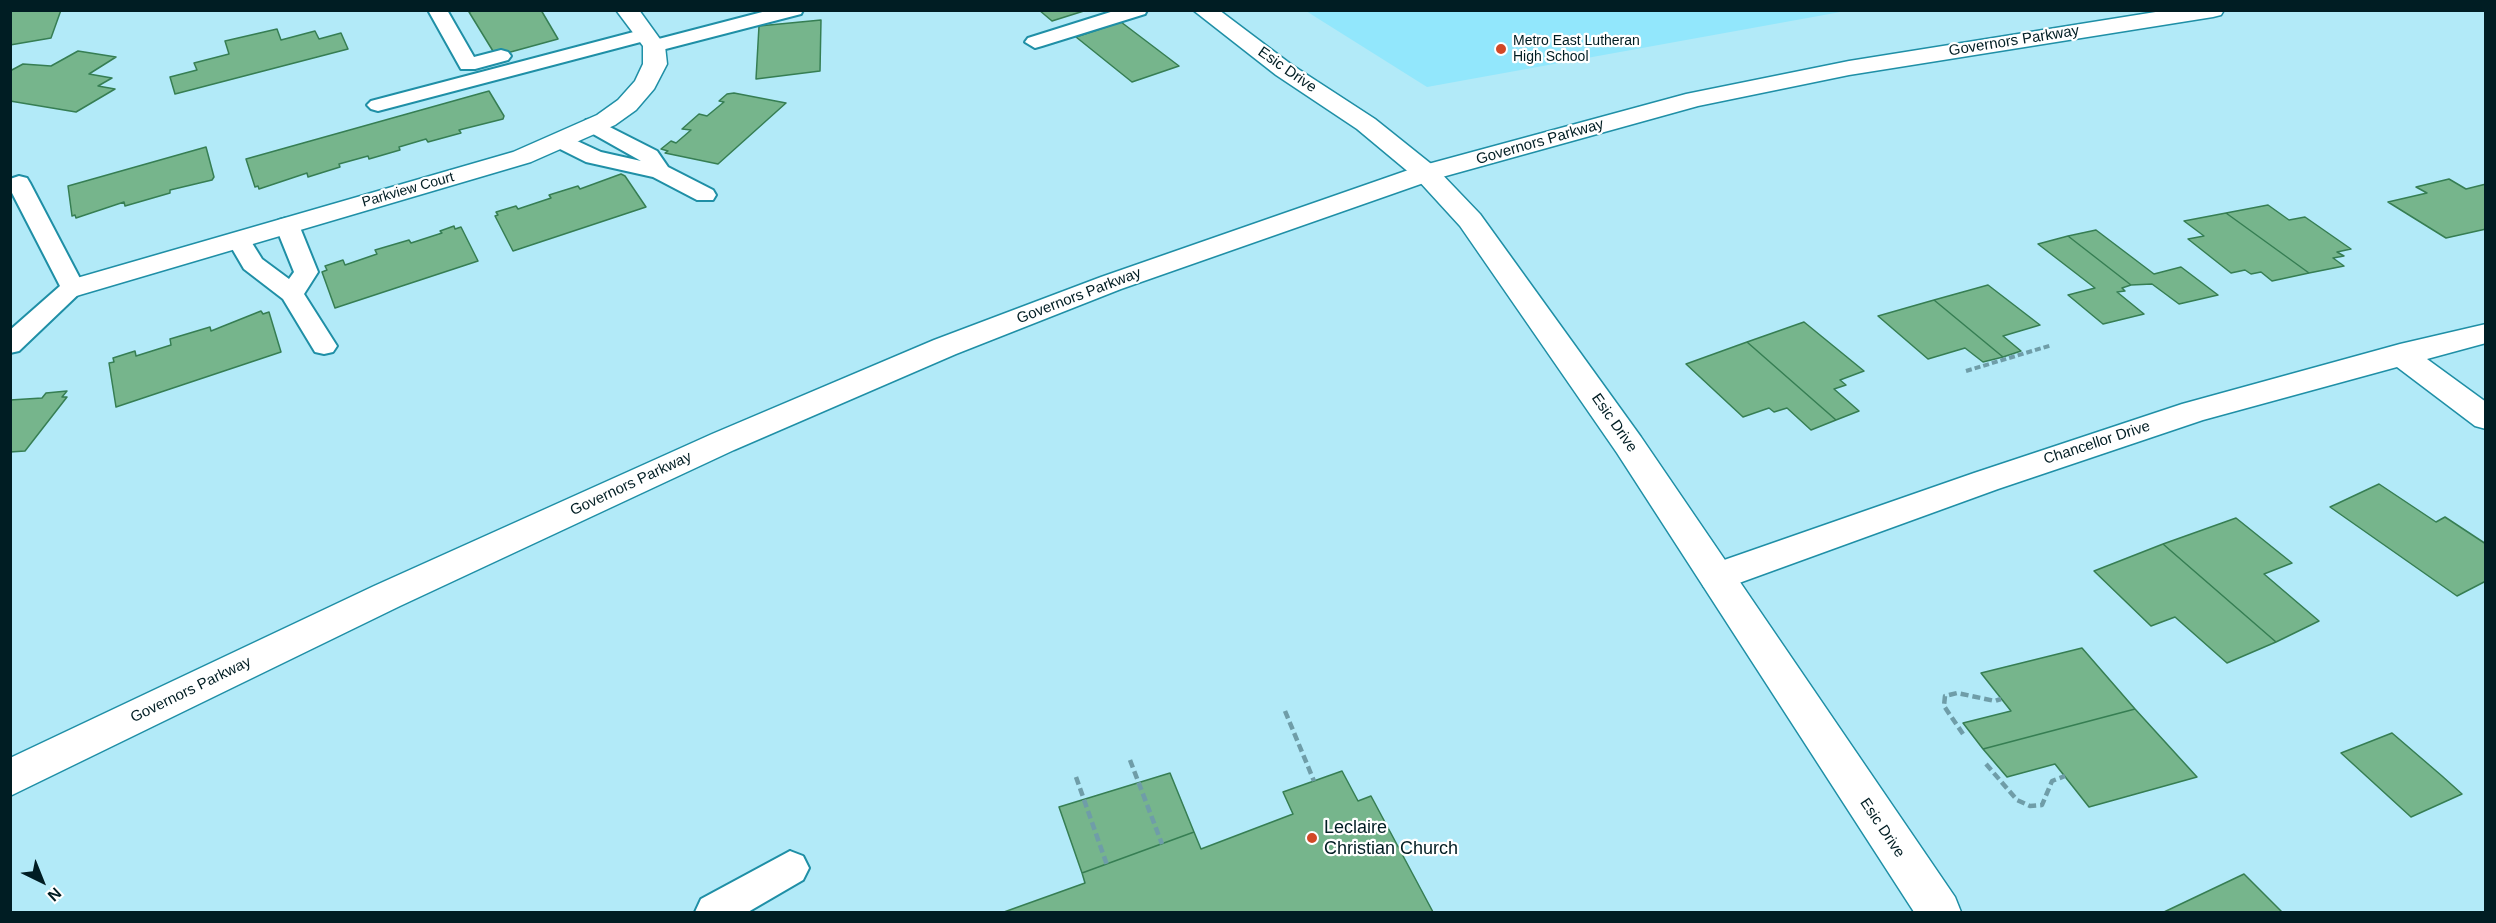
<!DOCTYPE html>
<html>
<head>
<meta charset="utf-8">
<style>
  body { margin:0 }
  #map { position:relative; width:2496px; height:923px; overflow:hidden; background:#b2eaf8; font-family:Arial,sans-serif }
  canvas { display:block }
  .frame { position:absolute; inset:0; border:12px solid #001d23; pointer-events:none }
  .north { position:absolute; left:12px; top:851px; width:60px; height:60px; -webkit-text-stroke:4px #fff; paint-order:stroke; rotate:137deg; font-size:16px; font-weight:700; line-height:24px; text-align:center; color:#001d23 }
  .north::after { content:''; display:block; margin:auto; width:21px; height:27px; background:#001d23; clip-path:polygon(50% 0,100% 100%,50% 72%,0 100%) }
</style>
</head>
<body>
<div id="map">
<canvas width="2496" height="923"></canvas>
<div class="frame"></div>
<div class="north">N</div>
</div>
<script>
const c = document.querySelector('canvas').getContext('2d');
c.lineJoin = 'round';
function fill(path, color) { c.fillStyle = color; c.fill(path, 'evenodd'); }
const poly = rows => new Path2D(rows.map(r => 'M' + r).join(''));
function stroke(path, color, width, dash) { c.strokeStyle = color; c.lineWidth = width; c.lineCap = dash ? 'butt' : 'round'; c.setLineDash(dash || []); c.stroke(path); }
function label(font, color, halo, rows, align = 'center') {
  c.font = font + ' Arial,sans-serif'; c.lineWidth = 4.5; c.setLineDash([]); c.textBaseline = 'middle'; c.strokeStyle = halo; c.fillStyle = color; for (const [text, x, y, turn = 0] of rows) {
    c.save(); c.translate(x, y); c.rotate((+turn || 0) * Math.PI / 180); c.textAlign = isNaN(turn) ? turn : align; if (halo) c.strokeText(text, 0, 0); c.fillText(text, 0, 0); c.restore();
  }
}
fill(poly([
  [1306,11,1846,11,1427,87]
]), '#92e7fc');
const building = poly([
  [10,10,61,10,51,38,10,45,10,10],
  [475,10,541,10,558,39,496,56,469,12,475,10],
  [1039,10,1087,10,1052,21,1039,10],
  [821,20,820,71,756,79,759,26,821,20],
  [1121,22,1179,66,1132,82,1076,37,1121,22],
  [277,29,281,40,315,31,319,39,341,33,348,49,175,94,170,77,197,70,194,63,229,54,225,41,277,29],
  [78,51,116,57,89,74,112,78,98,86,115,89,76,112,10,101,10,71,23,64,51,66,78,51],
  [489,91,504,116,503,119,459,130,461,133,428,142,426,139,399,147,400,150,369,159,368,156,339,164,340,167,308,177,307,173,259,189,258,186,255,187,246,159,489,91],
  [734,93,786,103,718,164,665,153,668,151,661,149,671,141,676,143,691,130,682,129,699,114,707,116,724,102,719,101,727,94,734,93],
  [206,147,214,177,212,180,170,190,170,193,125,206,124,202,76,218,75,215,72,216,68,186,206,147],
  [621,174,625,176,646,207,513,251,495,216,498,215,496,212,516,206,518,209,551,198,549,195,578,186,580,189,621,174],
  [2449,179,2466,189,2486,184,2486,229,2446,238,2388,202,2427,193,2416,187,2449,179],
  [2268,205,2289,220,2305,217,2351,249,2337,252,2344,256,2333,258,2344,266,2309,273,2226,213,2268,205],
  [2226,213,2309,273,2272,281,2261,272,2251,274,2245,270,2231,273,2188,239,2204,236,2184,221,2226,213],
  [454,226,455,229,461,227,478,261,335,308,322,272,327,270,325,266,343,260,345,265,377,254,375,250,409,240,411,243,442,233,440,231,454,226],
  [2096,230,2154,274,2181,267,2218,295,2179,304,2152,284,2131,285,2068,236,2096,230],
  [2068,236,2131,285,2122,288,2125,291,2117,292,2144,314,2103,324,2068,295,2095,288,2038,244,2068,236],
  [1988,285,2040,325,2003,336,2021,351,2003,357,1934,300,1988,285],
  [1934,300,2003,357,1983,362,1965,348,1928,359,1878,316,1934,300],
  [261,311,263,314,269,312,281,352,116,407,109,363,114,362,113,358,135,351,136,356,171,345,170,339,210,327,211,331,261,311],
  [1804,322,1864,371,1840,380,1846,385,1834,389,1859,411,1836,420,1747,342,1804,322],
  [1747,342,1836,420,1811,430,1787,408,1774,412,1769,408,1743,417,1686,364,1747,342],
  [67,391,62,397,67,397,25,451,10,452,10,400,42,398,46,393,67,391],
  [2379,484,2436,522,2445,517,2486,544,2486,581,2457,596,2330,507,2379,484],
  [2236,518,2292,563,2264,574,2319,621,2276,642,2163,544,2236,518],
  [2163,544,2276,642,2227,663,2175,617,2151,626,2094,571,2163,544],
  [2082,648,2135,709,1983,749,1963,723,2011,711,1981,673,2082,648],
  [2135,709,2197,777,2089,807,2055,764,2007,777,1983,749,2135,709],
  [2392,733,2442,776,2462,794,2411,817,2341,753,2392,733],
  [1342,771,1358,801,1371,796,1433,912,1004,912,1085,883,1082,873,1194,832,1201,849,1293,814,1283,792,1342,771],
  [1170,773,1194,832,1082,873,1059,807,1170,773],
  [2244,874,2282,912,2164,912,2244,874]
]);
fill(building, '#76b58c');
stroke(building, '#367e53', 1.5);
const lane = poly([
  [428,10,447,10,474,57,501,50,508,52,511,56,508,60,475,69,461,69,428,10],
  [770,10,803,10,801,14,654,52,647,50,644,46,647,42,770,10],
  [1117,10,1147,10,1145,14,1042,46,1035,48,1025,42,1028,38,1117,10],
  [645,29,652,31,655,35,652,39,378,111,371,109,367,105,371,101,645,29],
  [594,119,657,151,668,167,713,190,716,195,713,200,697,200,653,177,586,162,554,146,551,141,554,136,562,134,601,152,641,161,586,130,583,125,586,120,594,119],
  [19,176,27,178,30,183,85,288,19,351,10,353,10,330,60,286,10,189,10,179,19,176],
  [287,218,295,220,299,225,318,272,304,294,337,346,333,352,324,354,315,352,283,299,244,269,227,240,231,235,239,233,247,235,262,259,289,279,294,272,275,225,279,220,287,218],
  [790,851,803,856,809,868,803,880,748,912,695,912,701,899,790,851]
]);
const street = poly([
  [616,10,639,10,665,46,667,64,654,89,636,110,615,125,531,162,83,294,73,297,63,294,59,288,63,282,513,152,597,115,618,100,635,81,643,64,643,46,616,10],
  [2486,324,2486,343,2427,359,2486,402,2486,429,2475,426,2397,367,2203,420,1998,489,1717,591,1704,587,1699,577,1704,567,1974,473,2182,404,2400,344,2486,324]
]);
const secondary = poly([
  [1193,10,1219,10,1292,65,1375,119,1435,167,1480,214,1641,437,1955,897,1961,912,1914,912,1617,453,1460,226,1417,179,1357,129,1276,75,1193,10]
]);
const primary = poly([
  [2168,10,2224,10,2221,15,2213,17,1849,75,1698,106,1435,179,1121,289,956,354,734,450,400,606,10,796,10,758,374,586,712,434,934,340,1101,277,1417,167,1686,94,1849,61,2168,10]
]);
stroke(lane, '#1f8fa6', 4);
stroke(street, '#1f8fa6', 3);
stroke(secondary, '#1f8fa6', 3);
stroke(primary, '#1f8fa6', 3);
stroke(poly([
  [1966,371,2052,345]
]), '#6f9da8', 4, [6, 3]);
stroke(poly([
  [1285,711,1314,781],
  [1963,734,1944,706,1945,696,1957,693,1995,701,2001,699],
  [1130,760,1162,844],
  [1986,764,2017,800,2030,806,2042,805,2052,781,2065,776],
  [1076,777,1107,865]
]), '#6f9da8', 4.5, [8, 4]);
fill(lane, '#fff');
fill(street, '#fff');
fill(secondary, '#fff');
fill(primary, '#fff');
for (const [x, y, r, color] of [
  [1501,49,6,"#d24826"],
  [1312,838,6,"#d24826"]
]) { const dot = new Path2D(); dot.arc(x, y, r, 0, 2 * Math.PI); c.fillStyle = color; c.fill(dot); stroke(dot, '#fff', 2); }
label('14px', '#001d23', '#fff', [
  ["Metro East Lutheran",1513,41],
  ["High School",1513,57]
], 'left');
label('14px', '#001d23', '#fff', [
  ["Parkview Court",408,190,-16]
]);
label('15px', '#001d23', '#fff', [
  ["Governors Parkway",2014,41,-9],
  ["Esic Drive",1287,70,35],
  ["Governors Parkway",1540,142,-16],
  ["Governors Parkway",1079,296,-21],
  ["Esic Drive",1614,423,55],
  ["Chancellor Drive",2097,443,-18],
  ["Governors Parkway",631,484,-25],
  ["Governors Parkway",191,690,-26],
  ["Esic Drive",1882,828,56]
]);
label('18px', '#001d23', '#fff', [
  ["Leclaire",1324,828],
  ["Christian Church",1324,849]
], 'left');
</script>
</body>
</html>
